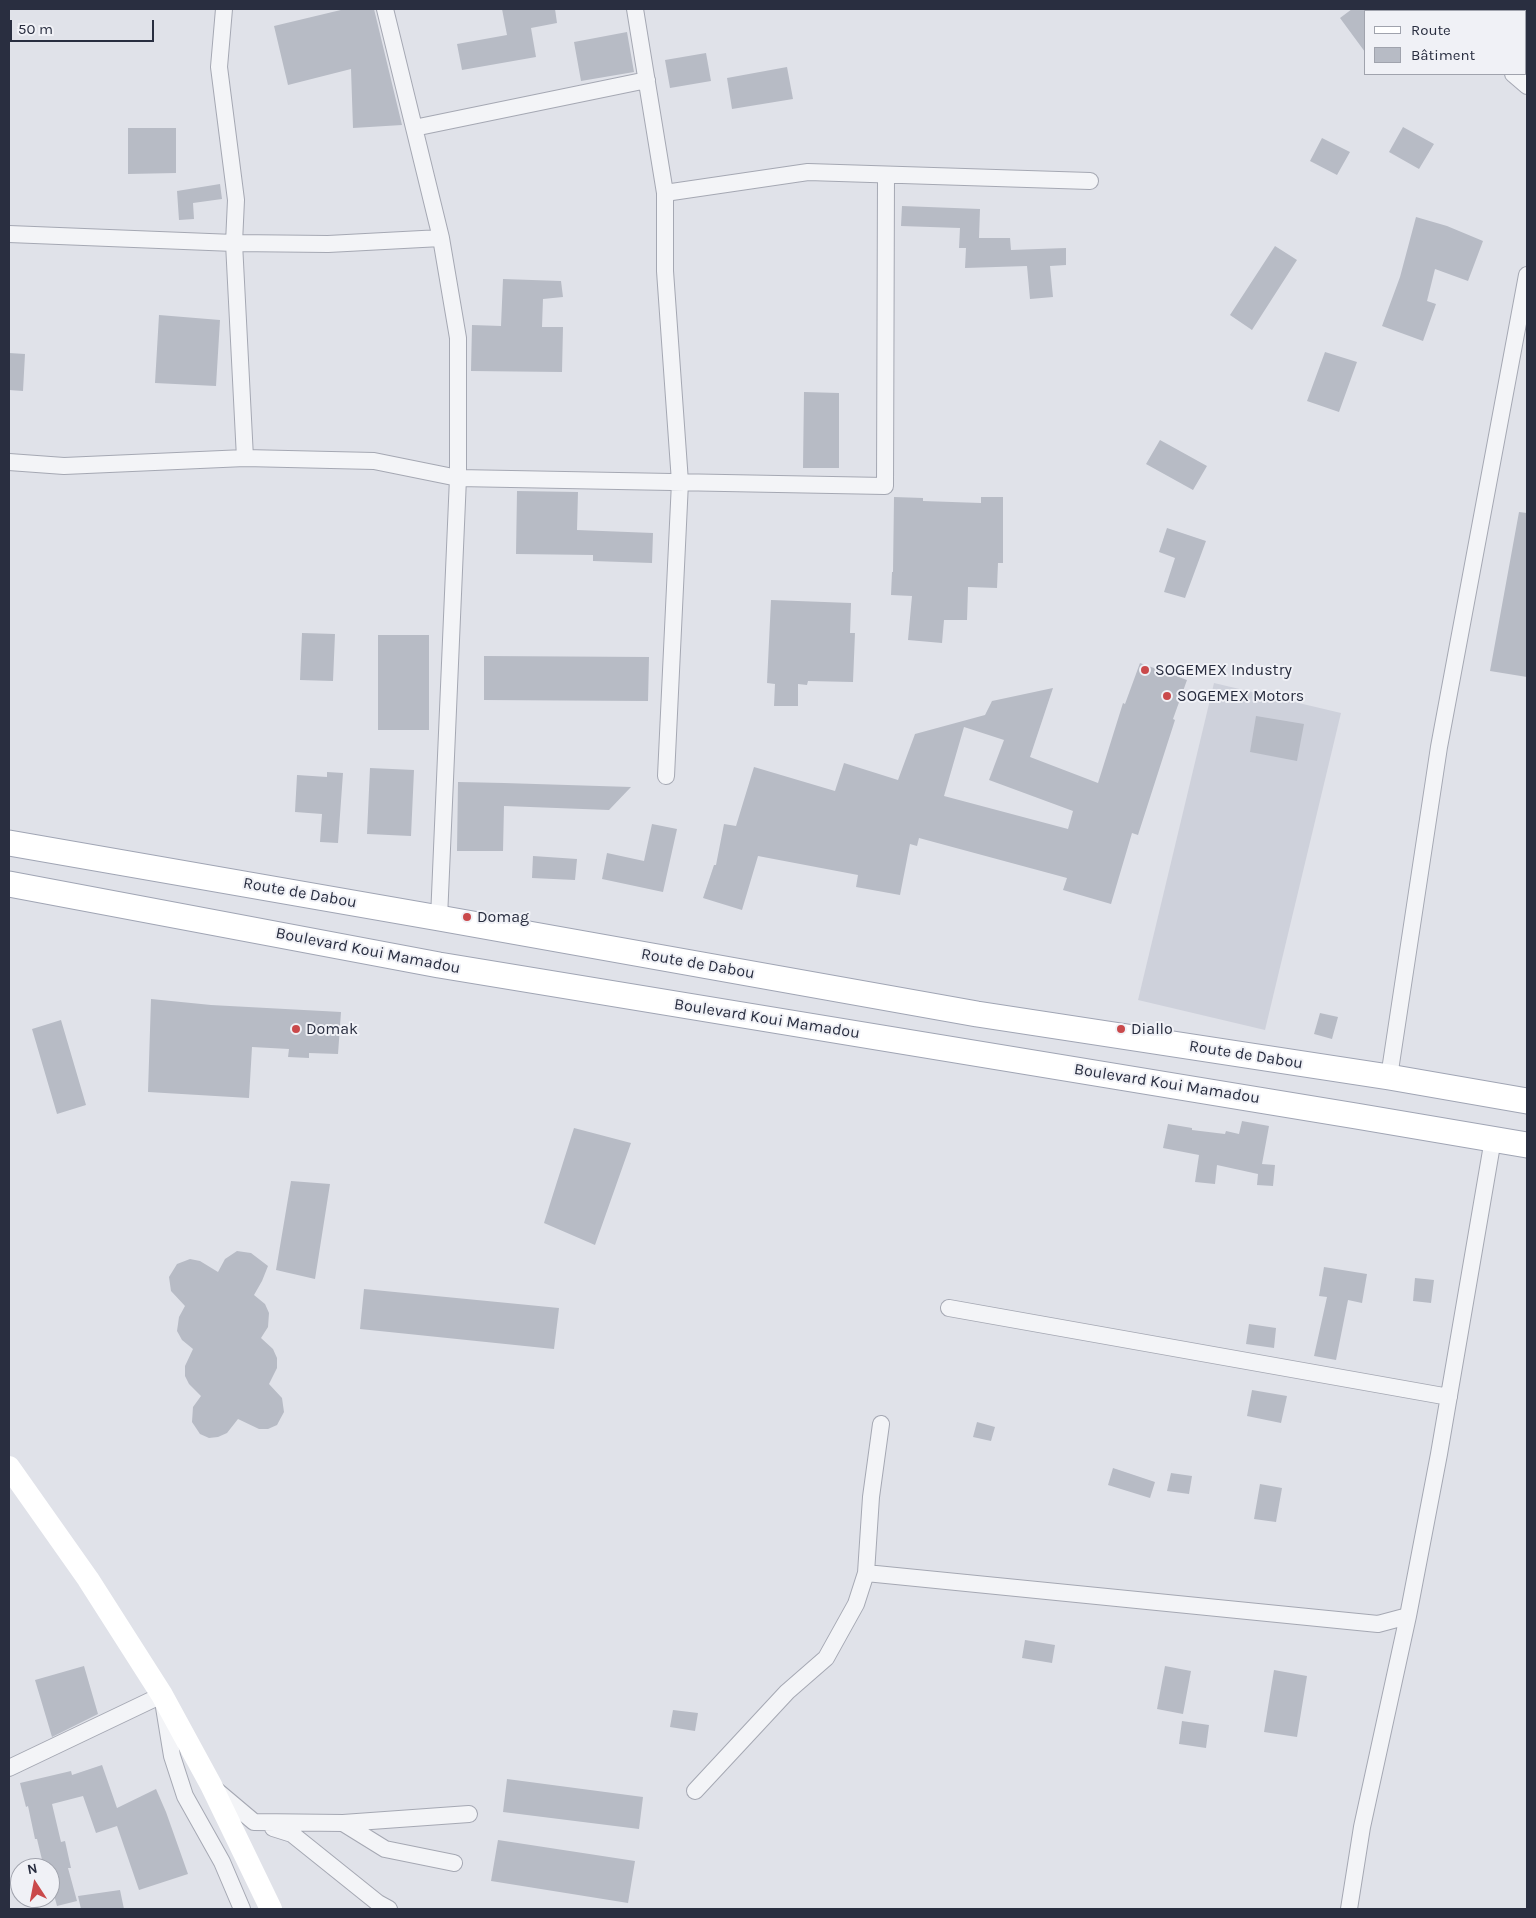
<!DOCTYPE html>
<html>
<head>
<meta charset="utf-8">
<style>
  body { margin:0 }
  #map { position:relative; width:1536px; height:1918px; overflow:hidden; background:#e0e2e9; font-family:Karla,sans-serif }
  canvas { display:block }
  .frame { position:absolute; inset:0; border:10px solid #292e40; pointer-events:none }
  .legend { position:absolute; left:1364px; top:10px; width:162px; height:65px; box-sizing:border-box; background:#f0f1f6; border:1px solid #a0a3ad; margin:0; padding:6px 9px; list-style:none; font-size:15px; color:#292e40 }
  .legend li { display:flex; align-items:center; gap:10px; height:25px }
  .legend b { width:25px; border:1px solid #a0a3ad }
  .north { position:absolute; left:10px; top:1858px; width:50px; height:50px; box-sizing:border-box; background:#f0f1f6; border:1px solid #a0a3ad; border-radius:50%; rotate:349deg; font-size:14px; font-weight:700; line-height:20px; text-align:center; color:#292e40 }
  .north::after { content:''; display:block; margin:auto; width:18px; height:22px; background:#ca494b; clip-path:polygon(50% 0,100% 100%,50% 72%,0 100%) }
  .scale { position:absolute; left:10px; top:20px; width:144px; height:22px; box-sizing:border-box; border:2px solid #292e40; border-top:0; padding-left:6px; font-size:15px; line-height:18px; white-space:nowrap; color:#292e40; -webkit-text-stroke:4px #f0f1f6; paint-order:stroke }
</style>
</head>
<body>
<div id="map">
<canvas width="1536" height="1918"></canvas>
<div class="frame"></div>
<ul class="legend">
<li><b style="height:6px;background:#fff"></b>Route</li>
<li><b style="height:14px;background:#b7bbc5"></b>Bâtiment</li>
</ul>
<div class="north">N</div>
<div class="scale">50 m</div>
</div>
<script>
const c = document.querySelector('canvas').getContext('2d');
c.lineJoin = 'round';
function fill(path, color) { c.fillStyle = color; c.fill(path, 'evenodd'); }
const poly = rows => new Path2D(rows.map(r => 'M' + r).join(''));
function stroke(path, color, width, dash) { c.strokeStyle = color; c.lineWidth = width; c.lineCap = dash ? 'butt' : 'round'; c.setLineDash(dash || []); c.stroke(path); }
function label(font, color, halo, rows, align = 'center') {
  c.font = font + ' Karla,sans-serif'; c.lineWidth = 4; c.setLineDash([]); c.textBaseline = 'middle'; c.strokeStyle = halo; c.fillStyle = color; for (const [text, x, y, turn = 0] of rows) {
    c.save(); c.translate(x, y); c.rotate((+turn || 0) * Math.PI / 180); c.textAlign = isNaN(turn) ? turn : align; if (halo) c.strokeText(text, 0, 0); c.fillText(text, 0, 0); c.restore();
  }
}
fill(poly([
  [1214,683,1341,713,1265,1030,1138,1000]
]), '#ced1db');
fill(poly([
  [345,9,374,9,402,125,353,128,351,69,288,85,274,26],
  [502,9,555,9,557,23,531,28,536,57,462,70,457,44,507,35],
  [1352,9,1365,9,1365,52,1340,18],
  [627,32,634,72,581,81,574,42],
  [706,53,711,81,670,88,665,60],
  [787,67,793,99,732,109,727,78],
  [1403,127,1434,144,1419,169,1389,152],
  [128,128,176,128,176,173,128,174],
  [1322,138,1350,152,1337,175,1310,161],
  [220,184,222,199,193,203,194,219,179,220,177,191],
  [902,206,980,209,979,238,1010,238,1011,250,1066,248,1066,265,1050,266,1053,297,1030,299,1027,266,965,268,966,248,959,248,960,228,901,226],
  [1416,217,1447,226,1483,241,1468,281,1435,269,1427,301,1436,304,1423,341,1382,326,1400,277],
  [1275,246,1297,260,1252,330,1230,315],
  [503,279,561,281,563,297,543,299,542,327,563,327,562,372,471,371,472,325,501,326],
  [159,315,220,320,216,386,155,383],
  [1325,352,1357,362,1339,412,1307,401],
  [9,353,25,354,23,391,9,390],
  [804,392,839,393,839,468,803,468],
  [1160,440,1207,466,1193,490,1146,464],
  [517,491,578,492,577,530,653,533,652,563,593,561,593,555,516,554],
  [894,497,923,498,923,501,981,503,981,497,1003,497,1003,563,998,563,997,588,968,587,967,620,944,620,942,643,908,640,912,596,891,595,892,572,893,572],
  [1519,512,1527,513,1527,677,1490,671],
  [1167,528,1206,541,1185,598,1164,592,1175,558,1159,552],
  [771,600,851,603,850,633,855,633,853,682,808,681,807,685,798,684,798,706,774,706,775,684,767,683],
  [302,633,335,634,333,681,300,680],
  [378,635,429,635,429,730,378,730],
  [484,656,649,657,648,701,484,700],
  [1140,663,1187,680,1173,719,1175,720,1138,835,1132,833,1111,904,1063,890,1067,878,919,838,917,846,910,844,900,895,856,887,858,875,758,856,742,910,703,898,714,865,716,865,724,824,736,826,754,767,835,791,844,763,898,780,915,734,985,715,992,701,1053,688,1030,757,1098,783,1123,703,1125,704],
  [964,727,1004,740,989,780,1073,811,1068,829,944,796],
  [1256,716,1304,724,1297,761,1250,752],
  [370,768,414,770,411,836,367,834],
  [327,772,343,773,338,843,320,842,322,814,295,812,297,775,327,777],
  [458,782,504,783,631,787,609,810,504,806,503,851,457,851],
  [652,824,677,829,663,892,602,879,607,853,644,861],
  [533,856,577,859,575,880,532,878],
  [151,999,211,1005,341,1012,338,1054,309,1053,309,1058,288,1057,289,1049,252,1047,249,1098,148,1092],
  [1320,1013,1338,1017,1332,1039,1314,1034],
  [61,1020,86,1105,57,1114,32,1029],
  [1242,1121,1269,1126,1262,1164,1275,1165,1273,1186,1257,1185,1258,1174,1217,1165,1215,1184,1195,1182,1199,1155,1163,1148,1168,1124,1192,1128,1192,1130,1225,1134,1226,1131,1239,1134],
  [574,1128,631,1143,595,1245,544,1223],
  [291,1181,330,1184,315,1279,276,1270],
  [237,1251,251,1253,268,1266,262,1281,254,1295,265,1304,269,1313,268,1327,261,1338,273,1349,277,1358,277,1368,269,1384,282,1398,284,1412,277,1425,268,1429,259,1429,238,1419,227,1433,218,1437,209,1438,200,1434,192,1422,193,1407,201,1396,189,1384,185,1376,185,1366,193,1349,182,1340,177,1331,179,1317,185,1306,171,1291,169,1277,177,1264,190,1259,200,1261,218,1272,225,1259],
  [1324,1267,1367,1274,1362,1303,1348,1300,1336,1360,1314,1356,1327,1297,1319,1296],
  [1415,1278,1434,1280,1431,1303,1413,1301],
  [364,1289,559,1308,554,1349,360,1329],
  [1249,1324,1276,1328,1274,1348,1246,1344],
  [1252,1390,1287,1396,1281,1423,1247,1416],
  [977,1422,995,1427,991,1441,973,1437],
  [1113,1468,1155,1482,1150,1498,1108,1485],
  [1171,1473,1192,1476,1189,1494,1167,1491],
  [1260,1484,1282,1488,1276,1522,1254,1519],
  [1025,1640,1055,1645,1052,1663,1022,1658],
  [84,1666,98,1714,52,1737,35,1680],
  [1165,1666,1191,1671,1183,1714,1157,1709],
  [1274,1670,1307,1676,1297,1737,1264,1732],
  [673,1710,698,1713,695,1731,670,1727],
  [1182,1721,1209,1725,1206,1748,1179,1744],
  [102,1765,117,1808,156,1789,166,1812,188,1874,139,1890,117,1826,96,1833,83,1796,52,1804,61,1842,65,1841,71,1868,68,1868,77,1901,57,1906,50,1880,50,1868,44,1868,37,1839,35,1839,28,1806,26,1807,20,1783,71,1771,72,1775],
  [507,1779,643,1797,639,1829,503,1812],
  [498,1840,635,1861,628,1903,491,1881],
  [120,1890,124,1909,81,1909,78,1896]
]), '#b7bbc5');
const street = poly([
  [224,9,219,67,236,200,234,243,245,458],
  [385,9,441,238,458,338,458,478,439,918],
  [635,9,665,193,665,271,680,482,666,776],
  [1442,9,1444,11],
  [1525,27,1527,21],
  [1513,74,1527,86],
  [414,128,647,80],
  [665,193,808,172,1090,181],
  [9,234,234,243,328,244,441,238],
  [9,462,64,466,245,458,374,461,458,478,885,486,886,175],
  [1389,1077,1439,747,1527,275],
  [949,1308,1449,1397],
  [866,1573,871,1497,881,1424],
  [9,1768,162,1695,172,1756,185,1796,222,1862,242,1909],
  [216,1790,254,1822,343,1823,469,1814],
  [695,1791,787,1692,826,1658,856,1604,866,1573,1378,1624,1408,1616],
  [343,1823,385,1849,454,1863],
  [273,1828,292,1834,378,1903,389,1909],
  [1349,1909,1362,1827,1408,1616,1439,1454,1493,1139]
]);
const primary = poly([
  [9,843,439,918,977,1014,1389,1077,1527,1101],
  [9,884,439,965,1356,1116,1527,1145]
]);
stroke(street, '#a5a8b3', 18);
stroke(primary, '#a0a5b4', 27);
stroke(street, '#f3f4f7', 16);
stroke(poly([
  [9,1467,88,1579,162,1695,211,1785,271,1909]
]), '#fff', 22);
stroke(primary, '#fff', 25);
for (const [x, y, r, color] of [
  [1145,670,5,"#ca494b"],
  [1167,696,5,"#ca494b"],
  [467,917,5,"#ca494b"],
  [296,1029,5,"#ca494b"],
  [1121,1029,5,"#ca494b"]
]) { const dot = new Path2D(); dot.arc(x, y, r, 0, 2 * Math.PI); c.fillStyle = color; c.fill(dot); stroke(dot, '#f0f1f6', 2); }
label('16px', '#292e40', '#f0f1f6', [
  ["SOGEMEX Industry",1155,670],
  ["SOGEMEX Motors",1177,696],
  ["Domag",477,917],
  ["Domak",306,1029],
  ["Diallo",1131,1029]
], 'left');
label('16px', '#292e40', '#f0f1f6', [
  ["Route de Dabou",300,893,10],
  ["Boulevard Koui Mamadou",368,951,11],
  ["Route de Dabou",698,964,10],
  ["Boulevard Koui Mamadou",767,1019,9],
  ["Route de Dabou",1246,1055,9],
  ["Boulevard Koui Mamadou",1167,1084,9]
]);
</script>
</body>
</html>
